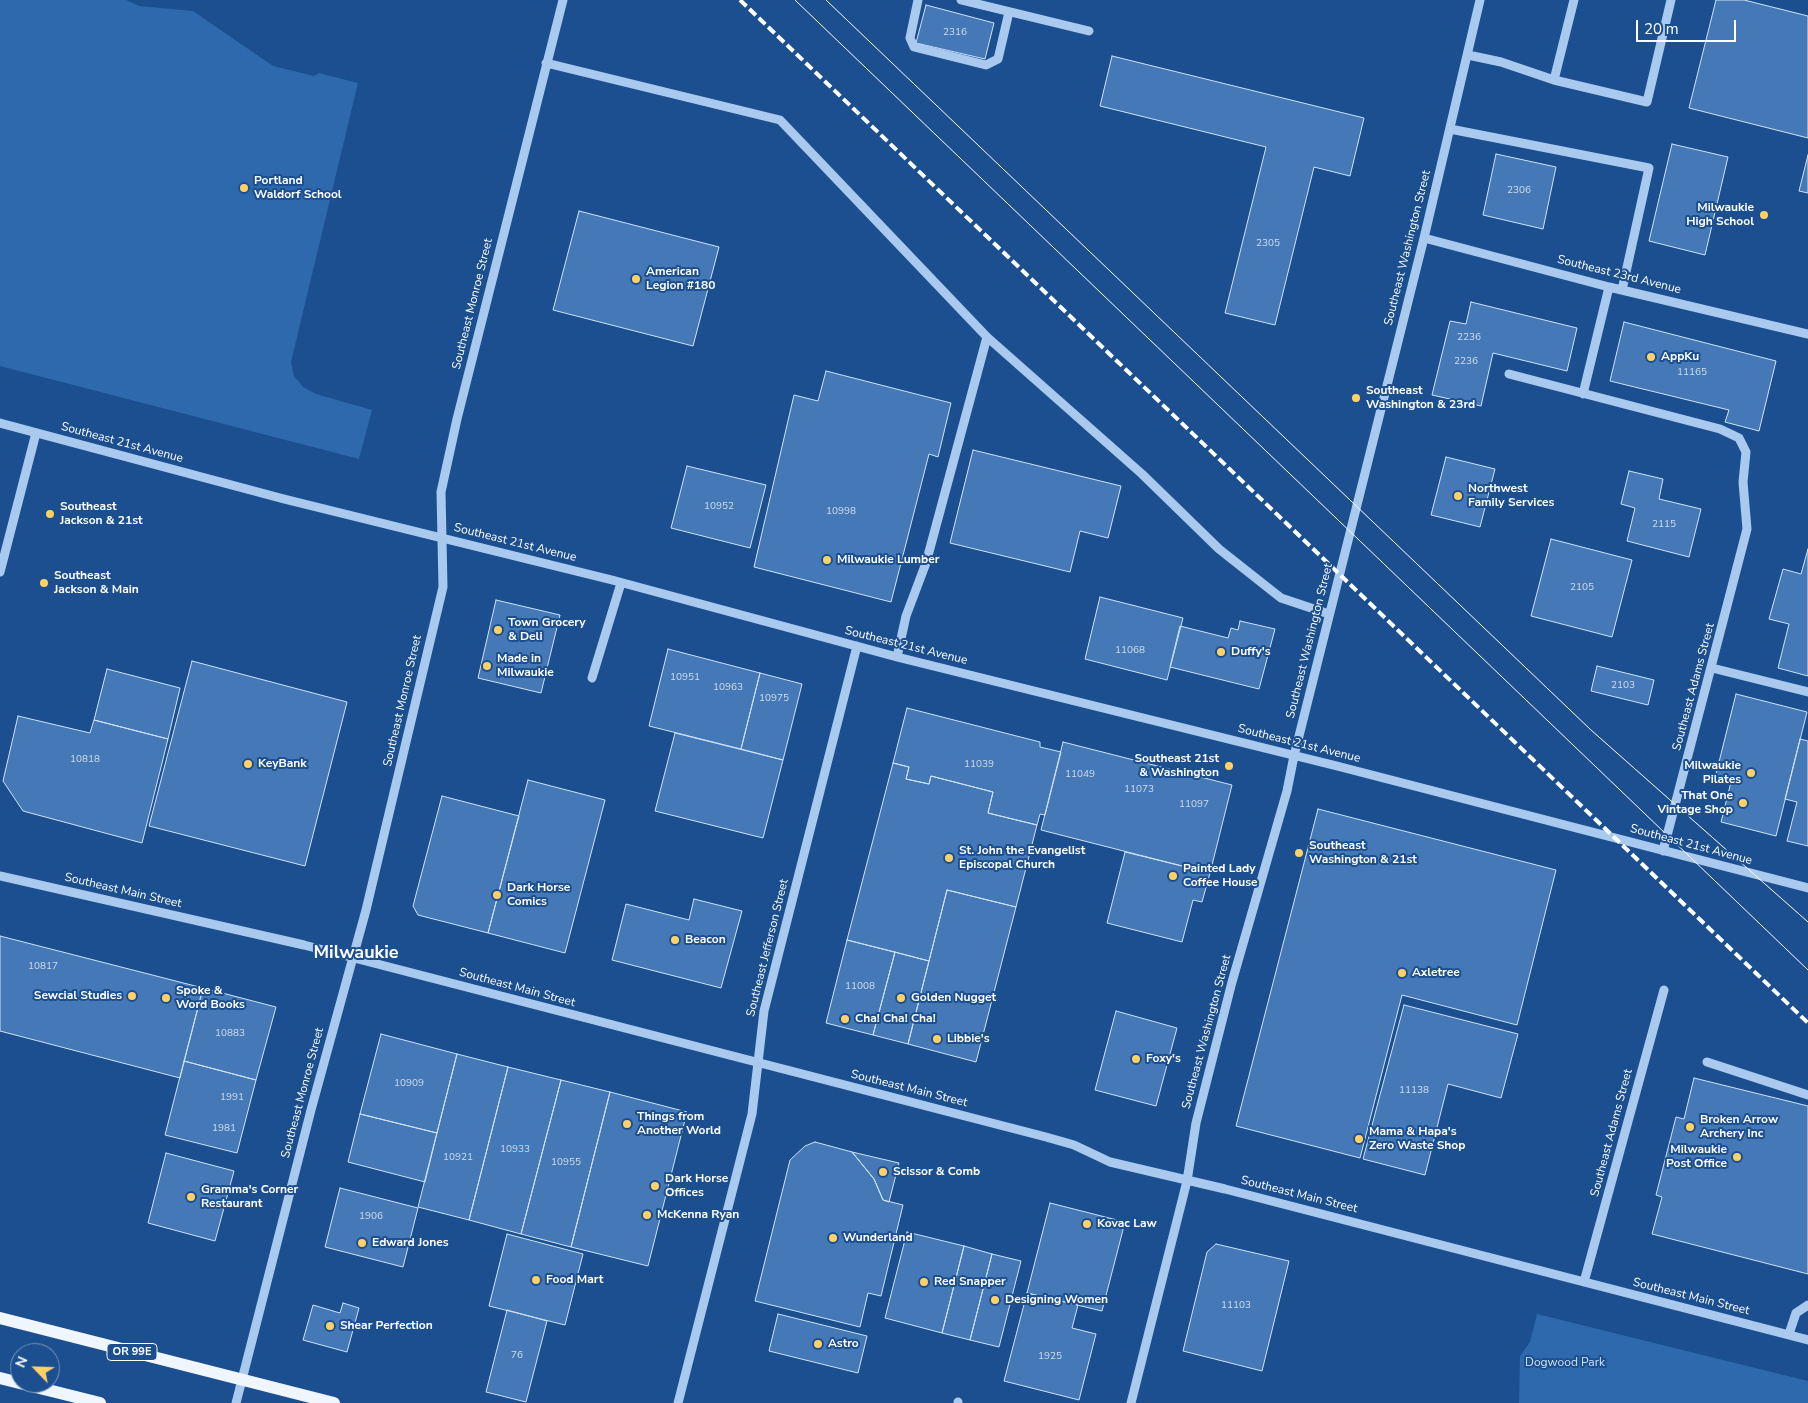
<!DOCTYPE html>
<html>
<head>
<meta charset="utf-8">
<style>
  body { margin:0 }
  #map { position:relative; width:1808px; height:1403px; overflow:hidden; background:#1b4f8f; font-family:"Nunito Sans",sans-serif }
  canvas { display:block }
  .north { position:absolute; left:10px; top:1343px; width:50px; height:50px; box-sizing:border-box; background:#1b4f8f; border:1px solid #7695bc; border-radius:50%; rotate:294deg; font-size:14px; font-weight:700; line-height:20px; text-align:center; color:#fff }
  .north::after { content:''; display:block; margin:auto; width:18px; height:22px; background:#ffd166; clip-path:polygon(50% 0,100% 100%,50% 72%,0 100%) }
  .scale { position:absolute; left:1636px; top:20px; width:100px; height:22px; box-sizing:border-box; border:2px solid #fff; border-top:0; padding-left:6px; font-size:15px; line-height:18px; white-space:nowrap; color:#fff; -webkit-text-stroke:4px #1b4f8f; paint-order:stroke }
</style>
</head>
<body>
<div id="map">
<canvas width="1808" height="1403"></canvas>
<div class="north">N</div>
<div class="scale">20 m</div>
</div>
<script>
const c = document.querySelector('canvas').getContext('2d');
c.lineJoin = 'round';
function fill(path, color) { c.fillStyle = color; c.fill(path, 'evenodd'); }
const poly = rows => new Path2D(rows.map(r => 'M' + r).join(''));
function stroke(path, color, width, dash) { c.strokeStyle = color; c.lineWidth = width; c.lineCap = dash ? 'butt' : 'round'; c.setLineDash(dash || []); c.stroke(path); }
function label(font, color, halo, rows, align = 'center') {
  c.font = font + ' "Nunito Sans",sans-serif'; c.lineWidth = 4; c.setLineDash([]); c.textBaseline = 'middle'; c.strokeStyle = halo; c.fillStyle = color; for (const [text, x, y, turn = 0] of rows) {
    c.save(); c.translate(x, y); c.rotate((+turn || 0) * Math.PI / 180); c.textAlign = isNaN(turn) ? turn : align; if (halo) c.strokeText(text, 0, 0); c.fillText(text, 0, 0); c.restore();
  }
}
fill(poly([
  [0,0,126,0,139,6,193,11,273,66,314,76,319,73,358,83,291,362,294,376,303,387,316,394,372,410,359,459,0,366],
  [1537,1314,1808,1381,1808,1403,1519,1403,1520,1356,1530,1342]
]), '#2e69ad');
const building = poly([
  [1716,0,1744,0,1808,16,1808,138,1689,108,1716,0],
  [926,5,994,23,985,59,916,43,926,5],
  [1112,56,1364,118,1350,176,1314,167,1275,325,1225,313,1266,147,1100,106,1112,56],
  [1672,144,1728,157,1705,255,1649,241,1672,144],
  [1496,154,1556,167,1543,229,1483,215,1496,154],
  [1808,155,1808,193,1799,191,1808,155],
  [579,211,719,247,693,346,553,310,579,211],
  [1471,302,1577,328,1567,371,1493,353,1481,406,1432,395,1450,321,1466,324,1471,302],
  [1624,322,1776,361,1759,431,1725,422,1729,410,1610,381,1624,322],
  [826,371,951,403,938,457,929,454,891,602,754,567,794,395,818,401,826,371],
  [973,450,1121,486,1108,538,1080,531,1070,572,950,543,973,450],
  [1446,457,1495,469,1480,527,1431,515,1446,457],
  [687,466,766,485,750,548,671,528,687,466],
  [1629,471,1663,479,1659,499,1701,509,1689,557,1627,541,1635,508,1621,504,1629,471],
  [1551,539,1632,560,1612,637,1531,616,1551,539],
  [1808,549,1808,676,1778,668,1789,624,1769,619,1783,569,1801,574,1808,549],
  [1100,597,1183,618,1167,680,1085,659,1100,597],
  [496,600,560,615,541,693,478,678,496,600],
  [1240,621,1275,629,1259,689,1170,667,1180,626,1228,638,1231,628,1238,630,1240,621],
  [668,649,760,673,741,749,649,726,668,649],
  [192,661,347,702,305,866,149,826,192,661],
  [1597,666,1654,680,1648,705,1591,691,1597,666],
  [107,669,180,688,168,739,94,720,107,669],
  [760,673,802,684,783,760,741,749,760,673],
  [1736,694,1807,712,1776,836,1721,822,1731,782,1715,778,1736,694],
  [907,708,1040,742,1040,747,1061,752,1045,815,1040,814,1037,825,988,813,993,792,931,776,929,784,906,779,909,767,893,763,907,708],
  [18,716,90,733,94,720,168,739,142,843,23,811,3,781,18,716],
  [675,733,783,760,763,838,655,811,675,733],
  [1800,739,1808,741,1808,846,1787,841,1797,802,1785,799,1800,739],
  [1063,742,1232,785,1210,873,1041,830,1063,742],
  [893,763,909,767,906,779,929,784,931,776,993,792,988,813,1037,825,1016,907,947,890,929,961,847,940,893,763],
  [528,780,605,800,565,953,488,933,528,780],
  [442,796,519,816,488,933,418,915,413,906,442,796],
  [1318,809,1556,870,1517,1025,1402,995,1360,1158,1236,1126,1318,809],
  [1125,852,1210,873,1202,902,1193,900,1182,942,1107,923,1125,852],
  [947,890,1016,907,976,1062,908,1044,947,890],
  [694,899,742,911,721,988,612,960,626,904,689,920,694,899],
  [0,936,203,988,180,1078,0,1031,0,936],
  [847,940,895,952,873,1035,826,1023,847,940],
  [895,952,929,961,908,1044,873,1035,895,952],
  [203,988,276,1007,256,1080,184,1061,203,988],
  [1404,1005,1518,1034,1501,1098,1448,1084,1425,1175,1363,1159,1404,1005],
  [1116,1011,1177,1028,1156,1106,1095,1090,1116,1011],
  [381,1034,457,1054,437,1133,360,1114,381,1034],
  [457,1054,508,1067,469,1220,418,1207,457,1054],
  [184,1061,256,1080,237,1153,165,1135,184,1061],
  [508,1067,561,1080,521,1234,469,1220,508,1067],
  [1694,1078,1808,1106,1808,1274,1652,1234,1662,1197,1656,1195,1676,1117,1684,1119,1694,1078],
  [561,1080,610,1092,571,1247,521,1234,561,1080],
  [610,1092,687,1112,648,1266,571,1247,610,1092],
  [360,1114,437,1133,425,1182,348,1162,360,1114],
  [815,1142,852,1152,874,1179,883,1200,903,1205,881,1296,868,1293,860,1327,755,1301,790,1160,805,1146,815,1142],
  [852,1152,899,1163,889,1202,883,1200,874,1179,852,1152],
  [166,1153,234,1171,215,1241,148,1223,166,1153],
  [340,1188,418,1208,403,1267,325,1247,340,1188],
  [1050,1203,1125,1222,1102,1311,1027,1293,1050,1203],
  [907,1232,964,1246,942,1333,885,1318,907,1232],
  [507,1234,583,1254,565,1325,489,1306,507,1234],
  [1216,1244,1289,1261,1262,1371,1183,1351,1207,1252,1216,1244],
  [964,1246,992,1254,970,1340,942,1333,964,1246],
  [992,1254,1021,1261,999,1347,970,1340,992,1254],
  [1027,1293,1078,1305,1072,1328,1096,1334,1079,1400,1004,1381,1027,1293],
  [343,1303,359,1308,347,1352,303,1340,313,1305,340,1313,343,1303],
  [507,1310,547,1321,526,1402,486,1392,507,1310],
  [778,1314,867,1336,858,1373,769,1351,778,1314]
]);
fill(building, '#4478b7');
stroke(building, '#cfe3fa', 1);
stroke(poly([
  [918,0,910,38,914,47,986,65,998,59,1009,12],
  [961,0,1089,31],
  [1468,55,1501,62,1554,80,1647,102,1671,0],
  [546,63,780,120,987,337,1142,474,1219,549,1281,598,1329,614],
  [1554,80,1574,0],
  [1450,129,1649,168,1622,290],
  [1424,238,1609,287,1808,334],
  [1509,374,1720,429,1739,438,1746,452,1743,482,1747,529,1663,851],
  [1583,394,1609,287],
  [0,423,284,499,612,580,897,657,1337,766,1808,888],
  [0,572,36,433],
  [897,657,906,616,926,563,987,337],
  [1712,668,1808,692],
  [592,678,621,583],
  [0,876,304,945,1046,1137,1074,1145,1110,1162,1225,1189,1808,1340],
  [1707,1062,1808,1095],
  [1584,1282,1664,990],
  [1789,1334,1796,1313,1808,1305],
  [958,1402,958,1403],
  [236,1403,311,1110,366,910,443,587,441,492,457,419,563,0],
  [678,1403,752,1114,764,1011,857,646],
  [1131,1403,1187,1181,1196,1123,1232,982,1287,791,1294,756,1424,238,1480,0]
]), '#a9c9ee', 9);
stroke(poly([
  [0,1318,334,1403],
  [0,1378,100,1403]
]), '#f0f6ff', 12);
stroke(poly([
  [795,0,1808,970],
  [826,0,1591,730,1808,922]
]), '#fff', 1);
stroke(poly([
  [740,0,1808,1023]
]), '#fff', 4, [9, 4]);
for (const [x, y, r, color] of [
  [244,188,5,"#ffd166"],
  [1764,215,5,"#ffd166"],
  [636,279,5,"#ffd166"],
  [1651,357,5,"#ffd166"],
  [1356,398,5,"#ffd166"],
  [1458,496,5,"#ffd166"],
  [50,514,5,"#ffd166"],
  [827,560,5,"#ffd166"],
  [44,583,5,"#ffd166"],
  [498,630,5,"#ffd166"],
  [1221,652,5,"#ffd166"],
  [487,666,5,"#ffd166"],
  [248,764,5,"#ffd166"],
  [1229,766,5,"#ffd166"],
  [1751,773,5,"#ffd166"],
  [1743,803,5,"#ffd166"],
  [1299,853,5,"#ffd166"],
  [949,858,5,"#ffd166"],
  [1173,876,5,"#ffd166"],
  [497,895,5,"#ffd166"],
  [675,940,5,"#ffd166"],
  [1402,973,5,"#ffd166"],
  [132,996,5,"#ffd166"],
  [166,998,5,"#ffd166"],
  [901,998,5,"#ffd166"],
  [845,1019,5,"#ffd166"],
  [937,1039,5,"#ffd166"],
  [1136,1059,5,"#ffd166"],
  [627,1124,5,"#ffd166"],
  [1690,1127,5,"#ffd166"],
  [1359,1139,5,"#ffd166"],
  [1737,1157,5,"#ffd166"],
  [883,1172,5,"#ffd166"],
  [655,1186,5,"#ffd166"],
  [191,1197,5,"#ffd166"],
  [647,1215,5,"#ffd166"],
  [1087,1224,5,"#ffd166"],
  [833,1238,5,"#ffd166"],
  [362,1243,5,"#ffd166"],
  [536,1280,5,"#ffd166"],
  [924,1282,5,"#ffd166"],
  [995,1300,5,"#ffd166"],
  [330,1326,5,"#ffd166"],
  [818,1344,5,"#ffd166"]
]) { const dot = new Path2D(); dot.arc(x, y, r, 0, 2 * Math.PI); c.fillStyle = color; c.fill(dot); stroke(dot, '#1b4f8f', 2); }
label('10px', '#d0dded', null, [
  ["2316",955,33],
  ["2306",1519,191],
  ["2305",1268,244],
  ["2236",1469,338],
  ["2236",1466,362],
  ["11165",1692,373],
  ["10952",719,507],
  ["10998",841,512],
  ["2115",1664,525],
  ["2105",1582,588],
  ["11068",1130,651],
  ["10951",685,678],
  ["2103",1623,686],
  ["10963",728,688],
  ["10975",774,699],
  ["10818",85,760],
  ["11039",979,765],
  ["11049",1080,775],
  ["11073",1139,790],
  ["11097",1194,805],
  ["10817",43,967],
  ["11008",860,987],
  ["10883",230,1034],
  ["10909",409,1084],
  ["11138",1414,1091],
  ["1991",232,1098],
  ["1981",224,1129],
  ["10933",515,1150],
  ["10921",458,1158],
  ["10955",566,1163],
  ["1906",371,1217],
  ["11103",1236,1306],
  ["76",517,1356],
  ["1925",1050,1357]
]);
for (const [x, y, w] of [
  [132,1352,50]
]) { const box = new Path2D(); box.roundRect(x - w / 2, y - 8.5, w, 17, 4); c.fillStyle = '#1b4f8f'; c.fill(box); stroke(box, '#fff', 1); }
label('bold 11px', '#fff', null, [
  ["OR 99E",132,1352]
]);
label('bold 12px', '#fff', '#1b4f8f', [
  ["Portland",254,181],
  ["Waldorf School",254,195],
  ["Milwaukie",1754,208,"right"],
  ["High School",1754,222,"right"],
  ["American",646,272],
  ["Legion #180",646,286],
  ["AppKu",1661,357],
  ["Southeast",1366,391],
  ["Washington & 23rd",1366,405],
  ["Northwest",1468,489],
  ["Family Services",1468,503],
  ["Southeast",60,507],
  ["Jackson & 21st",60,521],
  ["Milwaukie Lumber",837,560],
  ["Southeast",54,576],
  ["Jackson & Main",54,590],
  ["Town Grocery",508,623],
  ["& Deli",508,637],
  ["Duffy's",1231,652],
  ["Made in",497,659],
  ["Milwaukie",497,673],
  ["Southeast 21st",1219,759,"right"],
  ["& Washington",1219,773,"right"],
  ["KeyBank",258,764],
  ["Milwaukie",1741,766,"right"],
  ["Pilates",1741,780,"right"],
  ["That One",1733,796,"right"],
  ["Vintage Shop",1733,810,"right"],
  ["Southeast",1309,846],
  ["Washington & 21st",1309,860],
  ["St. John the Evangelist",959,851],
  ["Episcopal Church",959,865],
  ["Painted Lady",1183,869],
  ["Coffee House",1183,883],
  ["Dark Horse",507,888],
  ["Comics",507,902],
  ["Beacon",685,940],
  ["Axletree",1412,973],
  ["Spoke &",176,991],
  ["Word Books",176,1005],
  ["Sewcial Studies",122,996,"right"],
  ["Golden Nugget",911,998],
  ["Cha! Cha! Cha!",855,1019],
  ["Libbie's",947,1039],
  ["Foxy's",1146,1059],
  ["Things from",637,1117],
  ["Another World",637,1131],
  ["Broken Arrow",1700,1120],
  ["Archery Inc",1700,1134],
  ["Mama & Hapa's",1369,1132],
  ["Zero Waste Shop",1369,1146],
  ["Milwaukie",1727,1150,"right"],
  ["Post Office",1727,1164,"right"],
  ["Scissor & Comb",893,1172],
  ["Dark Horse",665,1179],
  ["Offices",665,1193],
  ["Gramma's Corner",201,1190],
  ["Restaurant",201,1204],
  ["McKenna Ryan",657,1215],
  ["Kovac Law",1097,1224],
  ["Wunderland",843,1238],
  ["Edward Jones",372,1243],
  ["Food Mart",546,1280],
  ["Red Snapper",934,1282],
  ["Designing Women",1005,1300],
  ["Shear Perfection",340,1326],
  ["Astro",828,1344]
], 'left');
label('12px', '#fff', '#1b4f8f', [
  ["Southeast Washington Street",1408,248,-76],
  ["Southeast 23rd Avenue",1619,275,14],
  ["Southeast Monroe Street",473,304,-76],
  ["Southeast 21st Avenue",122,443,15],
  ["Southeast 21st Avenue",515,543,14],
  ["Southeast Washington Street",1310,641,-76],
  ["Southeast 21st Avenue",906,646,14],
  ["Southeast Adams Street",1694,687,-75],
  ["Southeast Monroe Street",403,701,-77],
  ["Southeast 21st Avenue",1299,744,14],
  ["Southeast 21st Avenue",1691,845,15],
  ["Southeast Main Street",123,891,13],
  ["Southeast Jefferson Street",768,948,-76],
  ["Southeast Main Street",517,988,15],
  ["Southeast Washington Street",1207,1032,-75],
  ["Southeast Main Street",909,1089,14],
  ["Southeast Monroe Street",303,1093,-75],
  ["Southeast Adams Street",1612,1133,-75],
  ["Southeast Main Street",1299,1195,14],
  ["Southeast Main Street",1691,1297,14]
]);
label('12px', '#cfe3fa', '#1b4f8f', [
  ["Dogwood Park",1565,1363]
]);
label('bold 18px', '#fff', '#1b4f8f', [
  ["Milwaukie",356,954]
]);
</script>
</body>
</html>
